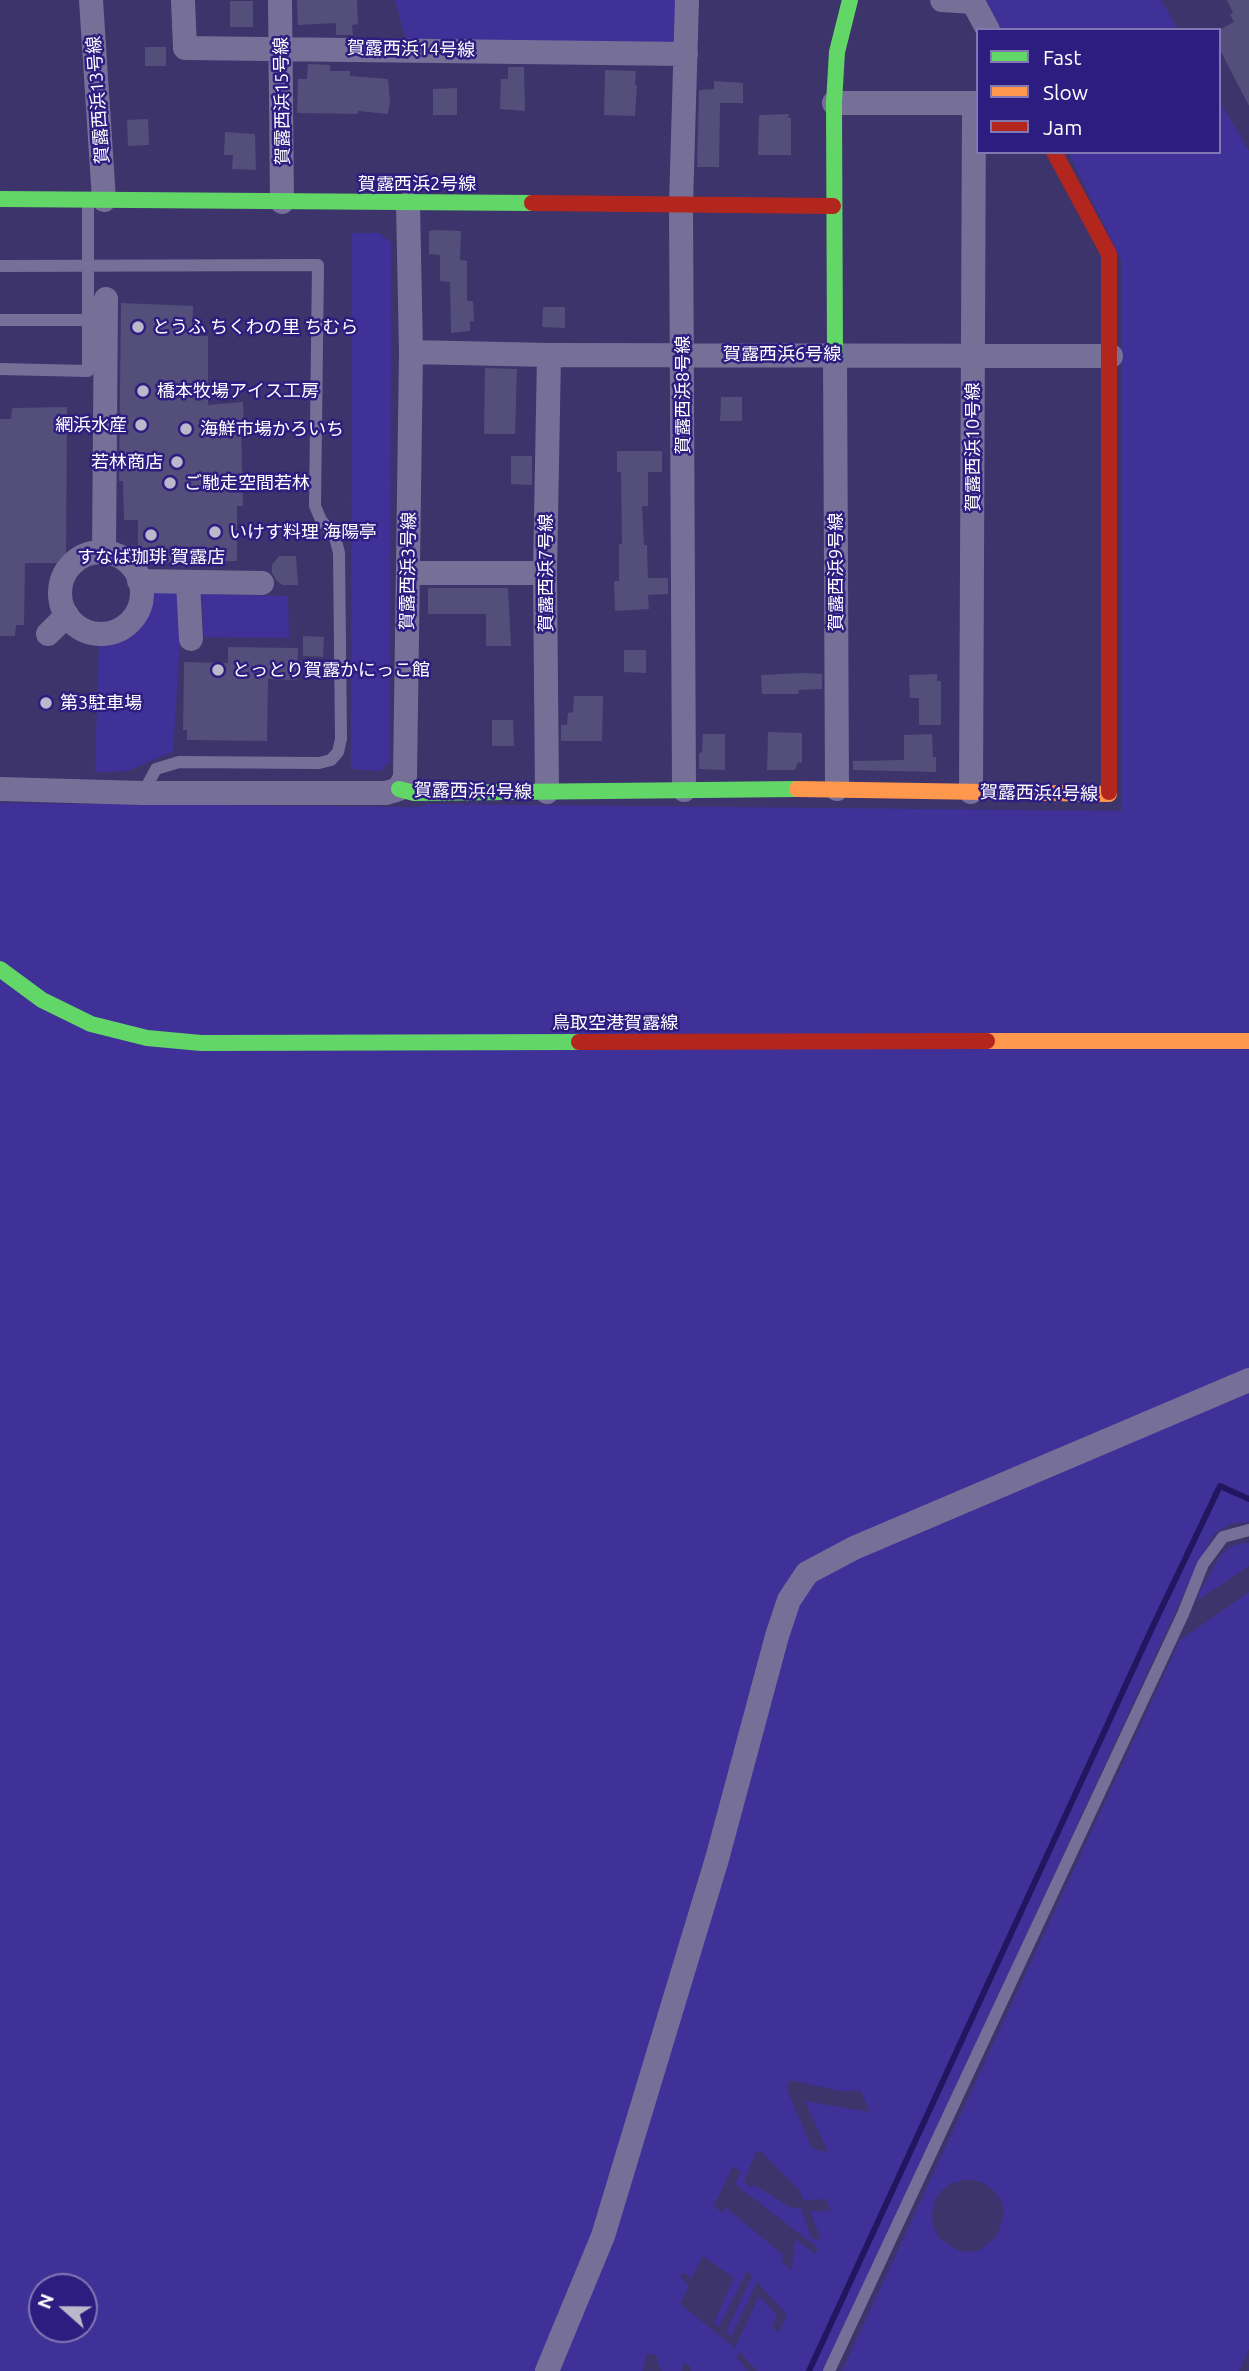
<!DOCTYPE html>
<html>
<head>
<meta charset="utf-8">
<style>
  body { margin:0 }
  #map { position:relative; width:1249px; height:2371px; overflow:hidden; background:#3c346a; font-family:Ubuntu,sans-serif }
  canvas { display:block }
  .legend { position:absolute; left:976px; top:28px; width:245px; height:126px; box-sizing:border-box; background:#2d1d81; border:2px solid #8177b3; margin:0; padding:9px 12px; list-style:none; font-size:21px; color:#fff }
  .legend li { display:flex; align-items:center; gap:14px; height:35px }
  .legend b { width:35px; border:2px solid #8177b3 }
  .north { position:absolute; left:28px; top:2273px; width:70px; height:70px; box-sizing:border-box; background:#2d1d81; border:2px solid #8177b3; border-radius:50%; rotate:291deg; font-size:19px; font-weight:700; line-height:28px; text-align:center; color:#fff }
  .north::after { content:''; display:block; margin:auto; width:24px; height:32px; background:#bbb8cb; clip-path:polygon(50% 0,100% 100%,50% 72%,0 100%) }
</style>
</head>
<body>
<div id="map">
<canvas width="1249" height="2371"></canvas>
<ul class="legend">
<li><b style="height:9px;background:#63d668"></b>Fast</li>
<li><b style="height:9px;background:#ff974d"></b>Slow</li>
<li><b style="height:9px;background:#b3261e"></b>Jam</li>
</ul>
<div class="north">N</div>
</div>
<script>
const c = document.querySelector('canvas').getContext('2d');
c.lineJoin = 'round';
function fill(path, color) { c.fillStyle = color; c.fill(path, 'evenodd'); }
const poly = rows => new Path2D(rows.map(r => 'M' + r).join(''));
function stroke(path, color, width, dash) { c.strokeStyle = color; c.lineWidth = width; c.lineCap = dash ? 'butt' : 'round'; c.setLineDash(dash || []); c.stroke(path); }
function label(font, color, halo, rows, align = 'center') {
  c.font = font + ' Ubuntu,"Noto Sans JP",sans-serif'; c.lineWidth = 5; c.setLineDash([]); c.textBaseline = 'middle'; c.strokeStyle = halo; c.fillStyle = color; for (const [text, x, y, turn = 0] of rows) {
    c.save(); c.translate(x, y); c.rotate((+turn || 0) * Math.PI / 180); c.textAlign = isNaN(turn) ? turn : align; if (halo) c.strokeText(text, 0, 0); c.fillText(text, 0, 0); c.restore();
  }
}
fill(poly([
  [395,0,678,0,678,40,665,49,406,40],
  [986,0,1161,0,1178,30,1002,30],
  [1219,100,1249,151,1249,1370,804,1570,723,1808,593,2244,539,2371,0,2371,0,803,417,807,429,804,1121,811,1121,259,1068,152,1219,152],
  [42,2287,84,2287,84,2329,42,2329],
  [352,233,379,233,391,242,390,762,380,771,351,769],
  [175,589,183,597,173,751,128,771,95,772,99,640,111,640,133,628,146,603,148,590],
  [202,594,288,596,289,638,204,637],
  [1249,1388,1249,1522,1230,1524,1214,1534,1197,1565,825,2371,757,2371,740,2352,736,2357,748,2371,691,2371,691,2367,684,2362,681,2371,661,2371,656,2355,646,2354,643,2371,556,2371,797,1606,812,1582,837,1564],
  [790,2081,796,2081,839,2091,861,2091,870,2112,805,2101,828,2152,812,2149,788,2092,787,2085],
  [764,2151,763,2154,798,2189,804,2200,826,2199,831,2211,810,2211,821,2240,811,2238,801,2209,790,2207,754,2185,751,2188,744,2181,756,2152],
  [733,2166,741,2172,735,2184,818,2248,815,2254,795,2239,792,2270,782,2263,783,2255,725,2207,722,2213,714,2206],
  [703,2256,734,2278,714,2323,719,2327,747,2271,752,2276,726,2332,731,2337,757,2282,785,2312,786,2318,779,2332,772,2327,777,2315,759,2296,735,2348,680,2304,689,2286,680,2276,684,2272,691,2279],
  [1241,1543,1249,1543,1249,1566,1198,1600,1199,1593,1220,1556,1230,1547],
  [1249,1592,1249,2349,1239,2371,842,2371,1180,1640],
  [963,2180,975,2180,987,2185,996,2193,1002,2203,1004,2214,997,2236,980,2250,968,2252,957,2250,939,2238,933,2226,932,2214,934,2202,941,2191,951,2184]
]), '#403199');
stroke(poly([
  [809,2371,1153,1626,1220,1486,1249,1499]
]), '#231661', 6);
fill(poly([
  [297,0,357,0,358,24,352,25,353,35,336,35,336,23,298,25],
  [1227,0,1249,0,1249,106,1219,48,1219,30,1234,22,1230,14,1233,13],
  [230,1,253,1,253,27,230,27],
  [145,47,166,47,166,66,145,66],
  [308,64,330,65,330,71,350,71,350,76,388,79,390,102,388,114,358,111,358,114,297,113,298,79,307,79],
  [508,67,524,67,525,111,500,109,501,79,508,79],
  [605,70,636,71,635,85,637,85,635,116,604,115],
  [714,81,743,83,743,103,720,103,719,167,697,167,699,90,714,89],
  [457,88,457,115,433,115,433,89],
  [789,114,788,118,791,118,791,155,758,155,759,115],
  [148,119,149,145,128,146,127,120],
  [225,132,255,134,256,170,232,169,233,155,224,155],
  [436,230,461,231,460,260,467,261,467,301,473,301,474,322,470,321,470,331,451,333,450,282,440,281,440,255,429,254,429,231],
  [121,303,193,306,192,336,208,336,208,405,243,402,244,424,241,424,243,506,237,506,237,561,138,564,138,520,124,520,123,481,119,481],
  [543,307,565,307,565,328,542,327],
  [485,368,517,369,515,434,484,434],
  [721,397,742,397,742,421,720,421],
  [67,407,66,563,25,563,24,625,16,625,15,636,0,636,0,419,11,419,12,408],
  [617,451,662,451,662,472,648,472,648,506,642,506,644,545,647,545,648,578,668,578,668,594,648,595,649,609,615,611,614,581,619,581,619,544,622,544,621,472,617,472],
  [511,456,532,456,532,485,511,484],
  [279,556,296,556,298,585,282,585,276,580,272,573,272,565],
  [428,588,508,588,511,646,486,646,486,614,428,614],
  [303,636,324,637,323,657,303,656],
  [228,647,298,648,297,680,268,679,267,741,187,740,187,730,183,730,184,662,228,663],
  [624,650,646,650,646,673,624,672],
  [802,673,822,674,822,689,798,690,799,694,762,694,761,675],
  [937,674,937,681,941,681,941,725,919,725,919,698,910,698,909,675],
  [574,696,603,696,602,741,561,741,561,725,567,725,568,713,573,712],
  [492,720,513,720,514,746,492,746],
  [768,732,802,733,802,763,798,762,795,770,767,770],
  [703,734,725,734,725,770,699,769,699,753,702,752],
  [932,734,933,757,936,757,936,772,853,770,853,761,904,760,904,735]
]), '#544e7a');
stroke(poly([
  [0,266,318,265,315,506,321,520,335,537,339,553,341,739,338,752,331,760,319,763,179,762,156,769,143,793],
  [0,320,88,320],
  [0,369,88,371,88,200],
  [829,2371,1183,1614,1203,1564,1223,1537,1249,1530]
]), '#767098', 12);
stroke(poly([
  [91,0,104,200],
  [183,0,185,48,686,54],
  [280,0,282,202],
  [942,0,973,2,988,30],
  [834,103,978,103],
  [411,352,549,355,1111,356],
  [835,355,837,789],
  [104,552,106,299],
  '60 593a41 41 0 1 1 82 0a41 41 0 1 1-82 0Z',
  [408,573,545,573],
  [139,581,262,583],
  [188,582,191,639],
  [48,634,67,615],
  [0,789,143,793,386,793,399,789,405,777,411,352,408,204],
  [684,790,681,205,687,0],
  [547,792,545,573,549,355],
  [971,792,974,103],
  [547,2371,603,2236,717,1859,777,1636,789,1600,807,1573,854,1548,1249,1380]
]), '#767098', 24);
stroke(poly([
  [0,199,532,203],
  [835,355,834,103,837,52,850,0],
  [399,789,414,793,797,789],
  [0,969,42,1000,91,1024,147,1038,201,1043,579,1042]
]), '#63d668', 16);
stroke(poly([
  [797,789,1109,794,1109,792],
  [987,1041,1249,1041]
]), '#ff974d', 16);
stroke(poly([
  [1054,152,1109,254,1109,792],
  [532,203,833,206],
  [579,1042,987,1041]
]), '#b3261e', 16);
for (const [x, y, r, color] of [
  [138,327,7,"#bbb8cb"],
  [143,391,7,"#bbb8cb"],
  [141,425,7,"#bbb8cb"],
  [186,429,7,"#bbb8cb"],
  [177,462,7,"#bbb8cb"],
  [170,483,7,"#bbb8cb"],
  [215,532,7,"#bbb8cb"],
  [151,535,7,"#bbb8cb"],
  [218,670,7,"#bbb8cb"],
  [46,703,7,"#bbb8cb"]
]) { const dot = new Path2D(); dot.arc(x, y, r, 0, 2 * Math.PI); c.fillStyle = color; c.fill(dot); stroke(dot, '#2d1d81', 2.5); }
label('18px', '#fff', '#2d1d81', [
  ["賀露西浜14号線",411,49,1],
  ["賀露西浜13号線",98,100,-94],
  ["賀露西浜15号線",282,101,-91],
  ["賀露西浜2号線",417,184],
  ["賀露西浜6号線",782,354],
  ["賀露西浜8号線",683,395,-90],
  ["賀露西浜10号線",973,447,-90],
  ["賀露西浜3号線",408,571,-89],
  ["賀露西浜9号線",836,572,-90],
  ["賀露西浜7号線",546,573,-90],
  ["賀露西浜4号線",473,791,1],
  ["賀露西浜4号線",1039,793,1],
  ["鳥取空港賀露線",615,1023]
]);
label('18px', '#fff', '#2d1d81', [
  ["とうふ ちくわの里 ちむら",152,327],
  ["橋本牧場アイス工房",157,391],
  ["網浜水産",127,425,"right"],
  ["海鮮市場かろいち",200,429],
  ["若林商店",163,462,"right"],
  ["ご馳走空間若林",184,483],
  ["いけす料理 海陽亭",229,532],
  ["すなば珈琲 賀露店",151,557,"center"],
  ["とっとり賀露かにっこ館",232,670],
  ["第3駐車場",60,703]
], 'left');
</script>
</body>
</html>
